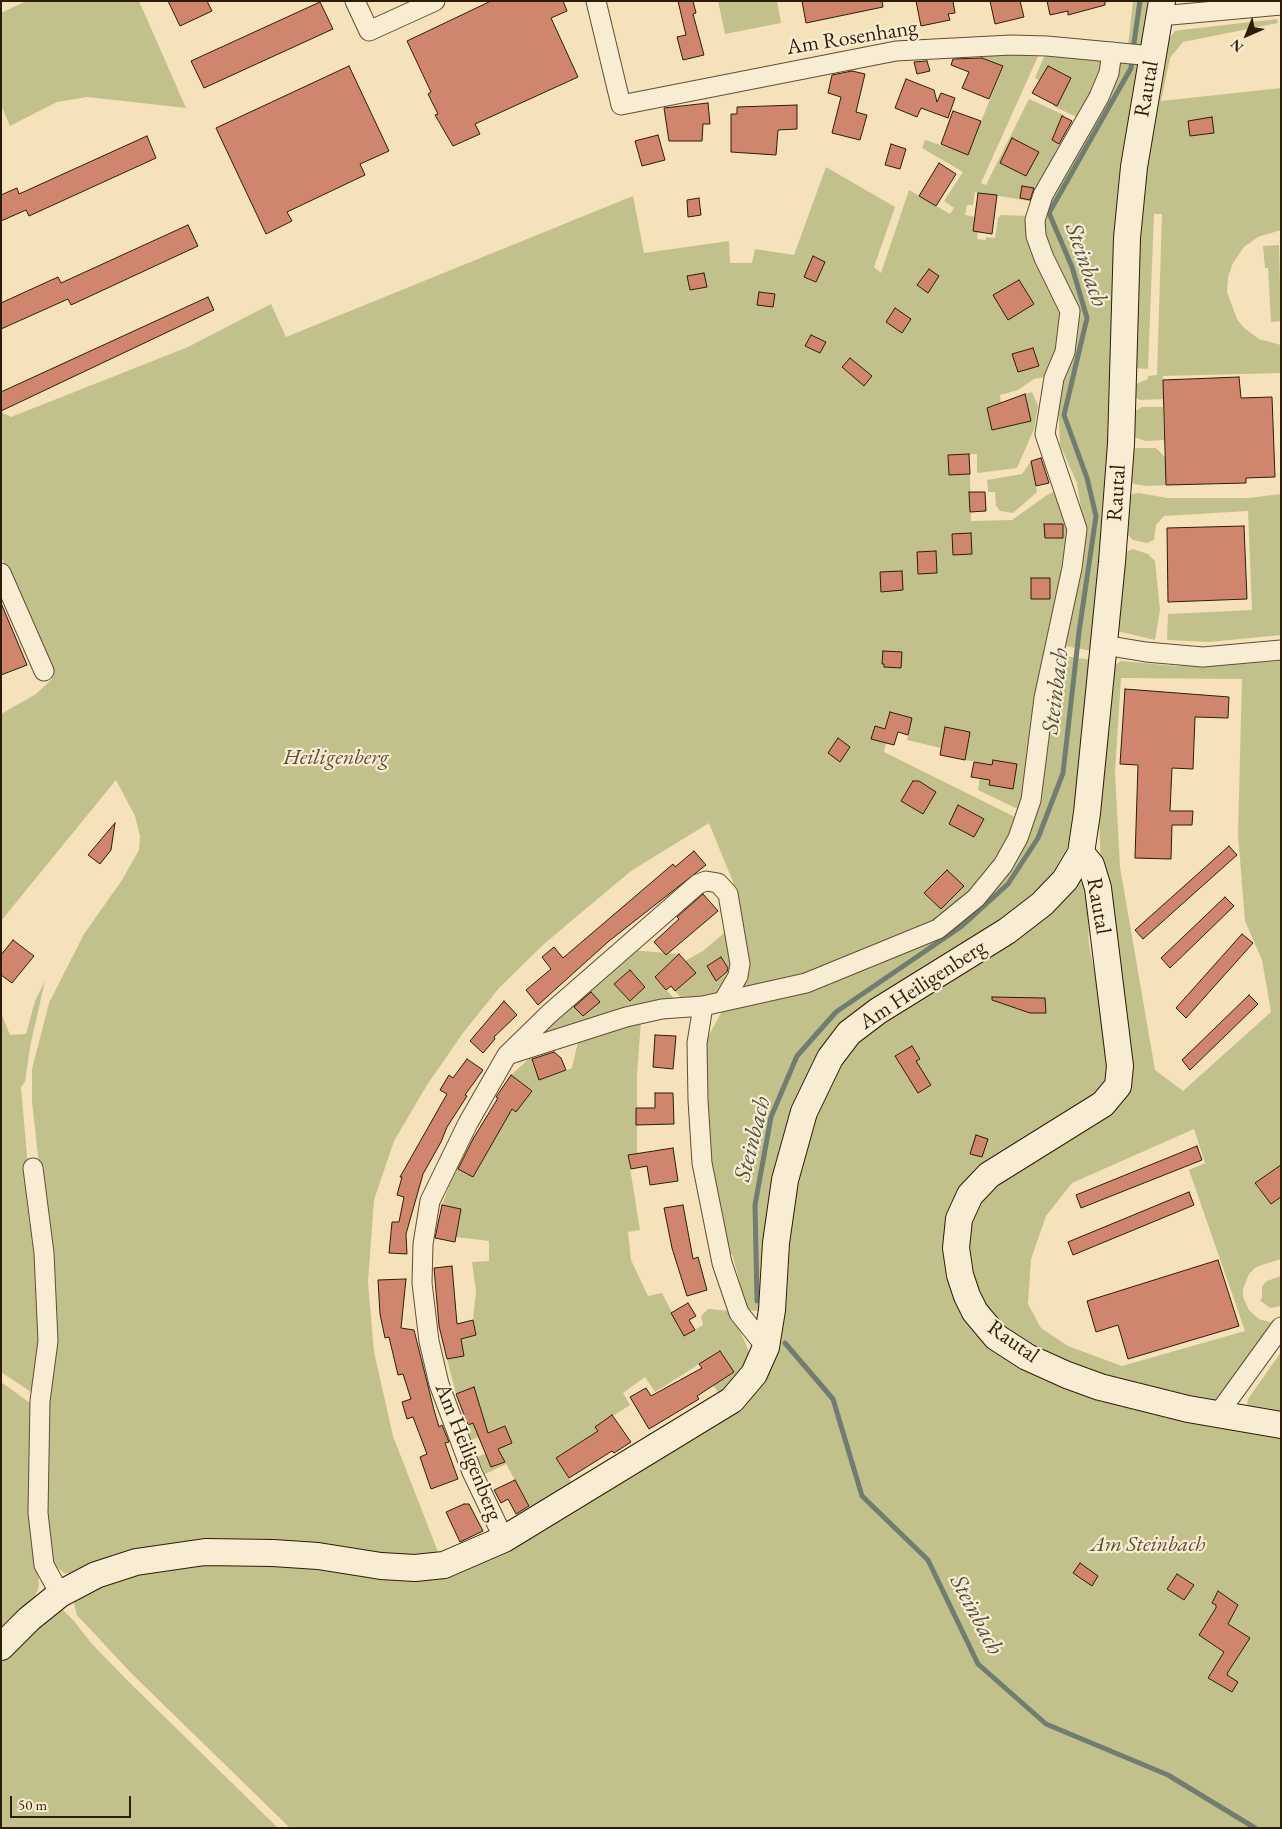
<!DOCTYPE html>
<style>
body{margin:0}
#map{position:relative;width:1282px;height:1829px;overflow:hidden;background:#f5e2bb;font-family:"EB Garamond",serif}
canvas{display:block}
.frame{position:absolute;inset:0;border:2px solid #2d1d08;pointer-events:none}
.north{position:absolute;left:1222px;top:10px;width:50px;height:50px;-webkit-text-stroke:4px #f8ecd3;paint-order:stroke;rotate:224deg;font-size:14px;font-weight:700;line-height:20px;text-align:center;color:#2d1d08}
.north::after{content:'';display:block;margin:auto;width:18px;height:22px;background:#2d1d08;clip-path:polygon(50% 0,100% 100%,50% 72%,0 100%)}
.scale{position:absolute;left:10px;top:1796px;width:121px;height:22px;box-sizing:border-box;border:2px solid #2d1d08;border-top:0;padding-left:6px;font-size:15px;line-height:18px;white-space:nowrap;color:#2d1d08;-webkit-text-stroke:4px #f8ecd3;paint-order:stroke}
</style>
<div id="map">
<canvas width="1282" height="1829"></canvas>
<div class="frame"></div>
<div class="north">N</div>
<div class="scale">50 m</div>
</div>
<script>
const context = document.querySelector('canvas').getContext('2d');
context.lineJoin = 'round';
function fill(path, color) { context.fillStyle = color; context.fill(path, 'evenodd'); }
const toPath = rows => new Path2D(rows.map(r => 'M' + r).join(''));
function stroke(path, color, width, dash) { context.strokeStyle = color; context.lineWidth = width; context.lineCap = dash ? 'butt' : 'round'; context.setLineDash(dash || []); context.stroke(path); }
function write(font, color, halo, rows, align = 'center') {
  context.font = font + ' "EB Garamond",serif'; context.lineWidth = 4.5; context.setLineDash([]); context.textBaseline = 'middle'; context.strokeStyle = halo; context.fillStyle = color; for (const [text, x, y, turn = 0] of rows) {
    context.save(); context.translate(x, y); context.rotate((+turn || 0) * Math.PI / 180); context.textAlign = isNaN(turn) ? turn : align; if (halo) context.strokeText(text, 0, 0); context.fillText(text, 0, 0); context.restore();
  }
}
fill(toPath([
 [26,1,139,1,186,108,87,97,57,102,10,126,1,105,1,13],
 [718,1,777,1,781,23,725,34],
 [1133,1,1153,1,1146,48,1128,46],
 [1277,19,1278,23,1183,42,1170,58,1161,101,1281,88,1281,230,1258,237,1244,247,1233,263,1228,277,1227,292,1237,319,1244,328,1259,339,1281,345,1281,373,1163,376,1164,399,1140,400,1133,396,1133,388,1138,383,1148,379,1148,376,1157,375,1162,214,1154,214,1148,369,1133,368,1140,212,1156,96,1169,39,1175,31,1181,30],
 [1040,52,981,183,986,185,1029,99,1064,115,1052,140,1066,147,1035,202,975,192,973,205,967,205,965,215,975,217,973,231,978,232,977,239,986,240,986,237,995,238,998,218,1001,215,1030,216,1067,311,1051,376,1034,379,1018,390,1000,395,1001,403,992,430,1031,421,1025,394,1032,392,1038,406,1034,429,1017,468,977,473,977,454,948,455,949,475,970,474,971,521,1012,520,1047,495,1061,488,1070,541,1022,811,978,790,982,763,965,760,969,732,945,727,941,748,907,740,912,718,890,712,885,729,875,726,872,738,886,742,884,752,1019,819,1010,869,1057,655,1092,660,1089,696,1070,842,1053,873,1003,923,823,1056,765,1308,758,1311,743,1310,734,1285,740,1283,732,1254,726,1255,709,1163,704,1044,726,1004,738,917,733,882,709,823,631,871,544,944,499,988,463,1033,427,1085,394,1141,374,1200,368,1282,374,1352,393,1436,440,1557,283,1547,75,1575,64,1573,47,1559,49,1253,32,1102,32,1069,49,1003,84,934,122,880,139,850,140,836,135,816,116,780,1,921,1,714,36,694,52,679,1,556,1,412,11,417,188,347,271,304,286,337,633,196,644,253,729,241,730,263,752,263,755,249,794,255,826,167,895,207,874,267,881,273,909,190,950,214,954,208,944,201,963,172,922,148,925,140,968,154,1003,67,977,56],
 [1046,52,1095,57,1101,61,1104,68,1081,119,1053,106,1070,77,1048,67,1041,81,1035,78],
 [1121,62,1140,64,1105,532,1092,651,1060,645,1082,515,1077,483,1060,445,1058,402,1074,326,1048,256,1041,209,1106,103],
 [1279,245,1281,321,1271,322,1268,268,1265,268,1263,246],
 [1142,407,1163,407,1164,440,1145,441,1132,436,1133,412],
 [1136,448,1156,448,1166,458,1166,485,1147,486,1134,484,1129,480,1131,450],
 [1031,461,1037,492,1013,513,1000,511,996,506,995,492,988,492,987,480,1022,474],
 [1139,493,1167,498,1248,498,1281,494,1281,635,1209,642,1167,640,1168,614,1252,610,1248,511,1164,516,1156,525,1154,540,1147,543,1133,540,1125,532,1127,499,1132,494],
 [1133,549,1148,554,1155,561,1160,610,1155,640,1117,631,1123,553],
 [1121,661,1177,666,1281,661,1281,1165,1255,1184,1271,1204,1281,1197,1281,1259,1256,1267,1249,1274,1243,1289,1243,1297,1249,1310,1259,1319,1273,1323,1216,1402,1201,1406,1070,1368,988,1318,964,1261,975,1199,1111,1106,1099,820,1115,665],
 [1121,678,1242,679,1238,835,1245,921,1262,960,1271,1012,1183,1091,1155,1070,1120,867,1115,772],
 [1194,1129,1205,1163,1189,1170,1245,1331,1122,1366,1068,1346,1041,1328,1028,1304,1031,1259,1046,1216,1072,1183],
 [1081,881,1087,888,1089,945,1112,1060,1106,1086,958,1203,986,1336,1281,1432,1281,1828,290,1828,130,1672,77,1615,74,1604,79,1593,109,1579,208,1560,440,1576,761,1383,780,1247,813,1117,854,1038],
 [730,928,735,967,721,993,683,1000,675,991,685,961,703,951],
 [721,957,731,972,716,981,707,966],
 [631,950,679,954,655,977,677,1002,539,1039,535,1032],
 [630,970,645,986,630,1001,614,984],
 [45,981,30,1047,25,1082,21,1087,43,1340,34,1394,1,1372,1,1013,10,1035,26,1034,35,1001],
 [641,1020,637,1076,637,1154,628,1155,640,1230,628,1232,631,1260,648,1296,662,1293,684,1336,703,1325,701,1316,708,1309,732,1311,751,1357,722,1398,713,1385,734,1372,720,1351,655,1392,645,1377,623,1393,630,1405,596,1427,598,1431,556,1458,575,1488,533,1513,506,1464,485,1474,477,1457,512,1443,505,1426,469,1441,462,1427,484,1419,474,1388,456,1394,447,1359,464,1356,461,1339,476,1335,473,1320,476,1291,472,1262,489,1261,489,1241,456,1237,461,1209,442,1205,456,1167,473,1177,489,1149,472,1139,482,1125,497,1134,512,1109,516,1112,532,1091,511,1075,531,1057,540,1080,572,1068,579,1037],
 [1281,1276,1281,1306,1270,1308,1260,1300,1262,1298,1262,1286,1267,1281],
 [1281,1352,1281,1419,1250,1409,1247,1405,1248,1399],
 [1,1382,37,1408,35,1518,39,1586,33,1602,1,1637],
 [54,1609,63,1610,74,1621,92,1644,128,1681,278,1828,1,1828,1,1659]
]), '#c3c18b');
stroke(toPath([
 [1133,50,1140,1],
 [757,1301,755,1205,771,1117,797,1056,836,1012,962,926,1008,884,1038,838,1063,773,1079,632,1096,516,1087,478,1064,415,1087,318,1072,267,1049,213,1131,68,1132,59],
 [785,1343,833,1399,862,1496,928,1560,978,1664,1046,1724,1168,1775,1255,1828]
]), '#707d70', 5);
const building = toPath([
 [168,1,207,1,212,11,180,26,168,1],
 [491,1,563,1,567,11,551,18,578,77,475,124,480,134,453,146,435,115,438,114,428,94,431,92,407,41,491,1],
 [678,1,693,1,696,13,693,14,704,55,683,60,677,37,686,35,678,1],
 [802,1,882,1,883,7,806,23,802,1],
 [916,1,953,1,955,13,948,14,950,20,921,26,916,1],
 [990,1,1020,1,1024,17,995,24,990,1],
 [1047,1,1105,1,1105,5,1068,15,1068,11,1050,15,1047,1],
 [320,2,333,29,204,88,191,61,320,2],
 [982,58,1003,66,989,99,962,88,969,72,951,65,953,59,982,58],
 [927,61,930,71,917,74,914,62,927,61],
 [349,66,389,151,360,164,365,175,287,212,292,221,266,234,216,128,349,66],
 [1048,66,1071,78,1057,106,1032,93,1048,66],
 [852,71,865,74,856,112,867,115,860,140,832,133,841,97,828,93,832,75,852,71],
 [906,79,934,90,937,102,941,93,955,98,948,118,921,108,917,117,895,108,906,79],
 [708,103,710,124,703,124,702,141,669,141,664,108,708,103],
 [797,105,797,129,778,130,776,155,731,152,731,114,737,114,737,107,797,105],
 [953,111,981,121,968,155,941,144,953,111],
 [1062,116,1072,121,1059,144,1052,140,1062,116],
 [1212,117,1214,133,1190,136,1188,121,1212,117],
 [658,135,665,160,642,166,635,141,658,135],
 [147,136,156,158,29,216,26,210,1,221,1,195,17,188,19,194,147,136],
 [1012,138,1039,152,1026,176,1000,163,1012,138],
 [891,144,906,149,900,169,885,165,891,144],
 [939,163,956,174,936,206,919,196,939,163],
 [1022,186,1034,188,1030,200,1020,198,1022,186],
 [978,193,997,195,992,234,973,231,978,193],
 [699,198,701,215,688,217,687,200,699,198],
 [188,225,198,246,71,305,68,299,1,329,1,303,58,277,61,283,188,225],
 [813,256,825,262,816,282,804,277,813,256],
 [929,269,939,276,928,293,917,285,929,269],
 [704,273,707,287,690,290,687,276,704,273],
 [1019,280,1034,304,1008,320,993,295,1019,280],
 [759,292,775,294,773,307,757,305,759,292],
 [208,297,214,310,1,411,1,392,208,297],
 [895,308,911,319,902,333,886,322,895,308],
 [811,335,826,342,820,353,805,346,811,335],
 [1033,348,1039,366,1018,372,1012,354,1033,348],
 [850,358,872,376,864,386,842,367,850,358],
 [1239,377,1241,398,1272,397,1275,477,1246,478,1246,483,1166,485,1163,380,1239,377],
 [1025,394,1031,421,992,430,987,408,1025,394],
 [969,454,970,474,949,475,948,455,969,454],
 [1041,458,1049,483,1036,486,1031,461,1041,458],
 [969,492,985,492,986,511,970,512,969,492],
 [1044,524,1063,524,1063,538,1045,538,1044,524],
 [1244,526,1247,599,1168,602,1167,528,1244,526],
 [971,533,972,554,953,555,952,534,971,533],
 [936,551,937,573,918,574,917,552,936,551],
 [902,571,903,590,881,592,880,572,902,571],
 [1031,578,1050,578,1050,599,1031,599,1031,578],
 [1,603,27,665,1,675,1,603],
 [883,651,902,652,901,668,884,667,884,664,882,664,883,651],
 [1125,689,1229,697,1228,718,1195,717,1193,769,1172,768,1170,811,1193,811,1192,825,1172,825,1171,859,1135,858,1138,765,1120,764,1125,689],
 [890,712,912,718,908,735,898,732,894,745,871,739,875,726,885,729,890,712],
 [945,727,970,732,965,760,940,755,945,727],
 [838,738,850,747,840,762,828,753,838,738],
 [993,760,1017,764,1013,789,989,785,990,780,971,777,974,762,992,765,993,760],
 [913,781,919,781,936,792,923,814,901,801,913,781],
 [958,805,984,819,974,837,949,824,958,805],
 [115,823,111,850,100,864,88,855,115,823],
 [1229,846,1237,855,1143,939,1135,930,1229,846],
 [694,851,706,865,609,941,538,1005,526,990,551,969,542,957,554,947,563,958,673,864,675,867,694,851],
 [947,870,964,886,941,909,924,893,947,870],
 [703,894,718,911,666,955,654,942,679,919,677,917,703,894],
 [1225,897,1234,906,1170,968,1161,958,1225,897],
 [1242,934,1253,943,1186,1018,1176,1008,1242,934],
 [13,940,34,956,12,983,1,975,1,955,13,940],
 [679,954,696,973,675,991,671,986,666,990,655,977,679,954],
 [721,957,728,968,727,972,716,981,707,966,721,957],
 [630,970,645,987,630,1001,614,984,630,970],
 [591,992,600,1002,583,1016,574,1007,591,992],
 [1249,995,1258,1004,1190,1070,1182,1060,1249,995],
 [992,997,1045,998,1046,1013,1030,1013,992,1000,992,997],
 [504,1001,517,1015,494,1037,495,1039,483,1053,470,1041,504,1001],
 [655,1035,676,1036,673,1069,653,1067,655,1035],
 [912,1046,920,1059,916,1061,931,1085,918,1093,895,1056,912,1046],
 [554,1052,561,1058,566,1070,539,1080,532,1059,554,1052],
 [467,1059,483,1070,465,1095,467,1096,447,1127,441,1142,423,1174,406,1234,407,1254,389,1253,392,1222,399,1222,404,1197,397,1195,402,1177,400,1177,447,1094,440,1090,449,1075,453,1078,467,1059],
 [511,1075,532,1091,516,1112,512,1109,473,1177,458,1169,473,1139,498,1098,496,1097,511,1075],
 [655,1093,673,1093,674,1124,636,1125,636,1108,655,1108,655,1093],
 [976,1135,988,1139,982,1157,970,1154,976,1135],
 [1197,1146,1202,1160,1081,1208,1076,1195,1197,1146],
 [673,1148,678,1181,650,1185,647,1166,631,1169,628,1155,673,1148],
 [1281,1165,1281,1197,1271,1204,1255,1183,1281,1165],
 [1189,1192,1194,1205,1073,1255,1068,1242,1189,1192],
 [442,1205,461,1209,455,1242,435,1238,442,1205],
 [683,1205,693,1259,698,1257,707,1290,687,1296,672,1248,664,1208,683,1205],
 [1218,1260,1239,1326,1128,1359,1118,1325,1096,1332,1087,1301,1218,1260],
 [452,1266,457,1324,473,1320,476,1335,461,1339,464,1356,447,1359,439,1326,434,1268,452,1266],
 [406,1279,401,1328,414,1330,434,1410,439,1427,442,1425,449,1442,445,1443,458,1479,431,1489,420,1457,427,1454,413,1417,407,1419,402,1402,411,1399,403,1374,398,1375,389,1337,385,1338,380,1314,378,1280,406,1279],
 [688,1303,696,1316,689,1320,695,1330,684,1336,671,1313,688,1303],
 [720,1351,734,1372,697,1396,699,1399,649,1429,630,1397,646,1388,651,1396,702,1368,699,1364,720,1351],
 [474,1387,488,1433,505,1426,512,1443,498,1449,505,1462,491,1467,473,1423,468,1425,456,1394,474,1387],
 [612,1415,631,1442,614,1453,612,1451,569,1478,556,1458,598,1431,595,1427,612,1415],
 [515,1480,529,1506,516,1514,508,1499,501,1503,494,1490,515,1480],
 [464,1504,469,1504,483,1531,460,1542,446,1512,464,1504],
 [1080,1563,1098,1576,1092,1586,1073,1573,1080,1563],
 [1177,1574,1194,1585,1184,1600,1167,1589,1177,1574],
 [1218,1591,1238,1605,1228,1624,1250,1638,1228,1672,1227,1675,1238,1682,1232,1692,1208,1678,1224,1652,1199,1635,1216,1608,1216,1605,1212,1603,1218,1591]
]);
fill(building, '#d0866c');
stroke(building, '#2d1d08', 1);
const street = toPath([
 [355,1,369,31,435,1],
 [596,1,621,105,896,51,1011,45,1047,46,1153,56],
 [1160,16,1281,5],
 [1,573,44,671],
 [1104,645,1146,652,1203,657,1281,650],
 [724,1000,738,976,740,964,728,894,718,883,706,881,698,884,549,1014,507,1055,626,1017,662,1009,703,1006,806,983,938,929,976,898,1003,865,1018,838,1031,800,1044,698,1072,568,1077,529,1045,434,1054,378,1065,352,1070,311,1044,258,1036,236,1035,220,1043,195,1099,97,1109,73,1112,52],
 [703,1006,697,1043,698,1100,702,1163,722,1263,739,1313,766,1347],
 [33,1168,44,1253,48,1341,40,1401,38,1513,44,1565,60,1594],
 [1218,1414,1281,1327],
 [504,1539,472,1472,439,1384,429,1341,422,1283,423,1244,430,1201,468,1123,507,1055]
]);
const secondary = toPath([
 [1081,853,1091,865,1098,888,1120,1066,1118,1086,1103,1104,989,1175,970,1195,959,1219,956,1248,960,1275,967,1296,975,1312,996,1337,1027,1357,1067,1375,1100,1387,1188,1409,1281,1425],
 [1,1647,29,1619,60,1594,96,1575,136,1562,205,1552,273,1553,318,1556,381,1566,415,1568,444,1565,504,1539,732,1400,754,1374,766,1347,772,1310,776,1243,785,1180,804,1112,830,1058,849,1033,878,1011,1007,931,1042,904,1065,880,1081,853,1087,813,1112,562,1121,444,1127,238,1134,167,1162,1]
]);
stroke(street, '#5f4e35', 21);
stroke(secondary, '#2d1d08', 28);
stroke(street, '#f8ecd3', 19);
stroke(secondary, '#f8ecd3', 26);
write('22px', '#2d1d08', '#f8ecd3', [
 ["Am Rosenhang",852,38,-9],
 ["Rautal",1147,89,-80],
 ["Rautal",1117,493,-86],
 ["Rautal",1098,906,80],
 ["Am Heiligenberg",923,985,-33],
 ["Rautal",1013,1342,35],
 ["Am Heiligenberg",468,1452,68]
]);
write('italic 22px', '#5a4e2f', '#f8ecd3', [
 ["Heiligenberg",336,758],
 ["Am Steinbach",1148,1545]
]);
write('italic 24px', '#4f4d3c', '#f8ecd3', [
 ["Steinbach",1086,265,71],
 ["Steinbach",1056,691,-83],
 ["Steinbach",753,1139,-76],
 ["Steinbach",976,1615,62]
]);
</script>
